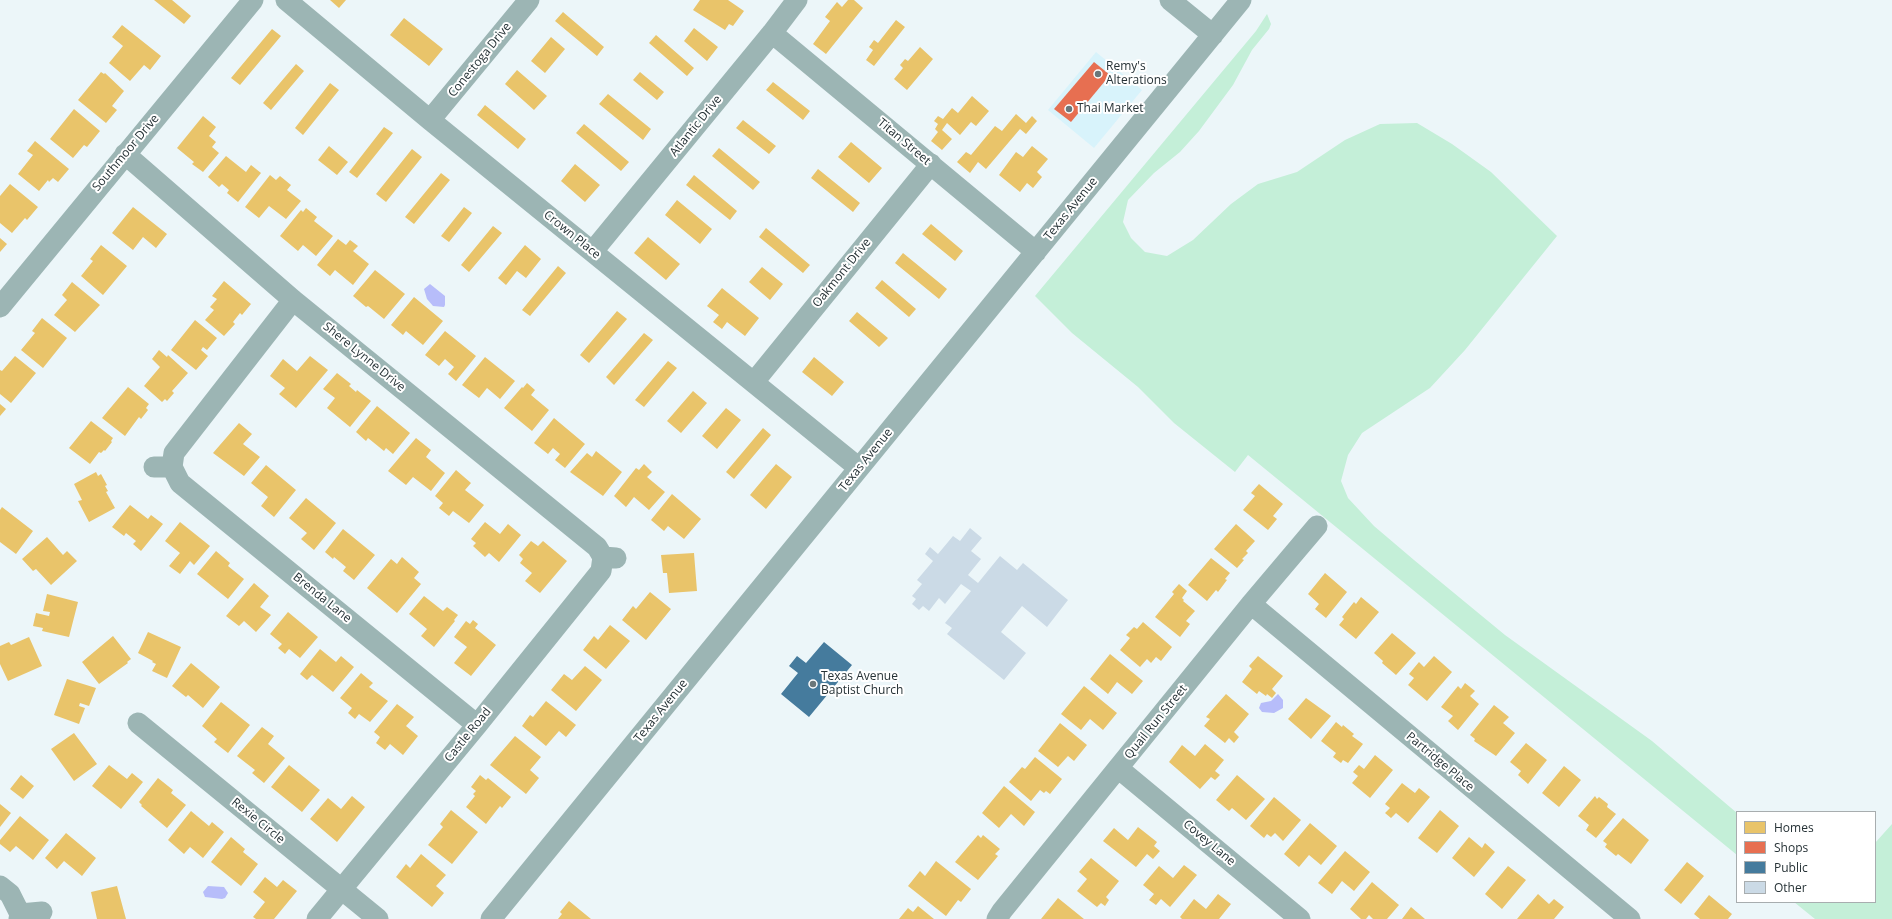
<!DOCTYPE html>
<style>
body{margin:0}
#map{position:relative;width:1892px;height:919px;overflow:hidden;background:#ecf6f9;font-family:"Open Sans",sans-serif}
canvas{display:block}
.legend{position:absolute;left:1736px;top:811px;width:140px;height:92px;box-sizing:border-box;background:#fff;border:1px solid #a8adaf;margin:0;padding:5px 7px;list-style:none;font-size:12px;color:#263236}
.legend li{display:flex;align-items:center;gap:8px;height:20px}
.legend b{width:20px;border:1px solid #a8adaf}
</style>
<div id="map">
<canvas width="1892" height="919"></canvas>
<ul class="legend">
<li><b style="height:11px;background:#e9c46a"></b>Homes</li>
<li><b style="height:11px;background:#e76f51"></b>Shops</li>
<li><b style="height:11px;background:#457b9d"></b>Public</li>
<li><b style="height:11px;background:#cbdae6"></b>Other</li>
</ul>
</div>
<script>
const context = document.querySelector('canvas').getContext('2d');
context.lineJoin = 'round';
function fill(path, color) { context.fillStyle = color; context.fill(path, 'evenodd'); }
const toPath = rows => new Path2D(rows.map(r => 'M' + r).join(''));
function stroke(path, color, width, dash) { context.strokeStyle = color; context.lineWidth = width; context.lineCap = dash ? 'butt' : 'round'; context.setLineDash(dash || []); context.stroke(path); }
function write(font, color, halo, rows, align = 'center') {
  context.font = font + ' "Open Sans",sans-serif'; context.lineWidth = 4; context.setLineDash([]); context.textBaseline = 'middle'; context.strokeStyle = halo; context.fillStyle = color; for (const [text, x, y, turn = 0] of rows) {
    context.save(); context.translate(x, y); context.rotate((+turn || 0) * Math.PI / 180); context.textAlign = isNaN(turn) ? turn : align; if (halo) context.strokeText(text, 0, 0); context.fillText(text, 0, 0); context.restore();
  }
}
fill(toPath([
 [1096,52,1142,90,1094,148,1048,110]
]), '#d8f3fb');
fill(toPath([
 [1267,14,1271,24,1269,29,1252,50,1233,85,1199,131,1180,152,1154,173,1128,200,1123,222,1131,238,1145,252,1167,256,1193,240,1231,204,1258,184,1297,172,1345,140,1380,124,1417,123,1452,144,1491,172,1557,236,1465,350,1430,388,1362,433,1348,455,1341,481,1348,498,1374,526,1414,560,1505,635,1652,741,1737,813,1737,855,1248,455,1235,472,1174,423,1138,387,1072,333,1035,296,1256,31],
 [1892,824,1892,919,1815,919,1794,902,1875,902,1875,843]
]), '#c4efd8');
fill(toPath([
 [430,284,445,296,445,305,444,307,433,306,427,299,424,289],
 [1278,694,1283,700,1283,708,1274,713,1262,712,1259,708,1261,703,1271,701],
 [208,886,224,887,228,893,225,898,222,899,205,897,203,892]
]), '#b7bdfa');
fill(toPath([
 [154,0,172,0,191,16,184,24],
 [330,0,346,0,339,8],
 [700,0,728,0,744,11,733,26,729,24,725,30,693,10],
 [848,0,854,0,863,8,826,54,813,44,830,21,825,17,837,2,842,7],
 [563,12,604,47,597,56,555,21],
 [404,18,443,49,429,66,390,35],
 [896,20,905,27,874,66,866,60,873,50,869,47,874,40,878,43],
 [122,25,161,56,150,70,144,65,130,81,109,63,123,46,112,37],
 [694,28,718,47,707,61,684,41],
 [272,29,281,36,240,85,231,78],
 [656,35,694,68,687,76,649,43],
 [551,37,565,49,545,73,531,61],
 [920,47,933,59,907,90,894,79,903,68,900,65,905,59,908,61],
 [296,64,304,71,271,110,263,103],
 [517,70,547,96,534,110,505,84],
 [101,72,104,74,105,73,124,91,112,106,117,110,106,123,78,100],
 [640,72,664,92,657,100,633,80],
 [773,82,810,111,803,120,766,90],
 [330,83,339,90,303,135,295,128],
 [608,94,651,129,643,140,599,104],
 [972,96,989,111,976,126,971,122,960,135,947,123,942,130,952,139,942,150,931,141,938,132,935,129,938,124,934,121,938,116,943,119,952,108,958,113],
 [485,105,526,139,518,149,477,115],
 [74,109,100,131,87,147,84,145,73,158,50,139],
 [1016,114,1026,123,1032,116,1037,121,1026,134,1020,129,986,169,978,162,970,173,957,162,966,152,971,155,995,126,1002,131],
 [203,116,216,127,209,136,216,142,212,147,219,153,203,172,192,164,194,162,177,148],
 [743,120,776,146,769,154,736,128],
 [584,124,629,162,621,171,576,133],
 [384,127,393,133,357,178,349,172],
 [35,141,69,169,58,182,53,178,49,182,48,180,39,191,18,174,33,155,27,151],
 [851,142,882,168,869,183,838,157],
 [329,146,348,162,337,175,318,160],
 [1032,146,1048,159,1037,172,1042,177,1033,188,1027,183,1020,192,999,175,1016,152,1023,157],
 [719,148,760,182,753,190,712,156],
 [412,149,422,157,386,202,376,194],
 [226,156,246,172,251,165,261,173,238,202,227,193,229,190,222,184,219,187,208,177],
 [575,164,600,185,585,202,561,181],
 [818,169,860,203,853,212,811,178],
 [441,173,450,180,414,224,405,217],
 [270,175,276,180,280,176,291,185,287,190,301,201,286,219,269,206,259,218,245,207],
 [694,175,737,211,730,220,686,185],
 [10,184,38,207,27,220,25,218,12,233,0,223,0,196],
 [677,200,712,229,700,244,665,215],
 [133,207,167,234,156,248,143,237,133,250,112,233],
 [464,207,472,213,449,242,441,236],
 [306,208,317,217,314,221,333,236,316,256,303,245,298,251,280,236,301,210,303,212],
 [931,224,963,251,955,261,922,234],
 [493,226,502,233,469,272,461,265],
 [766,228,810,265,803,273,759,237],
 [648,237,680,264,666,280,634,253],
 [0,238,7,244,0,252],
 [338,239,346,245,350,240,358,246,353,251,369,264,353,285,335,270,330,276,317,265],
 [101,245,127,266,103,295,81,276,93,261,90,259],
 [525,245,541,259,526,278,517,271,506,285,498,278],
 [903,253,947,289,939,299,895,263],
 [558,266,566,273,530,316,522,310],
 [762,267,783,284,770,300,749,282],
 [375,270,405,294,384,319,368,306,366,307,353,296],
 [882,280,916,309,909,317,875,288],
 [224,281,251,304,242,315,240,313,233,322,235,324,224,336,205,320,214,310,210,307,217,299,212,296],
 [72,282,100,305,75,332,54,315,67,300,62,295],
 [722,288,759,318,745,336,727,322,722,329,713,322,719,315,707,306],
 [414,297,443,321,423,345,406,331,403,335,391,325],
 [617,311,627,319,589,363,580,355],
 [857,312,888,338,879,347,849,321],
 [42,318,67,338,43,368,21,350,35,333,32,331],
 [195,320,217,338,207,350,203,347,201,350,208,356,196,370,171,350],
 [445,331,476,356,456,381,448,374,454,367,445,359,439,366,425,355],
 [644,333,653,340,614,385,606,377],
 [159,350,167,357,168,355,188,373,172,391,174,393,167,401,165,399,162,402,144,386,160,367,152,359],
 [15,356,36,373,11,403,0,394,0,370,2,371],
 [310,356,328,370,296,408,279,394,285,388,270,376,283,359,297,371],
 [485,357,515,381,500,399,487,388,479,398,462,385],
 [814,357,844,382,832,396,802,372],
 [668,361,677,368,644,407,635,400],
 [337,373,351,384,349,386,356,392,357,390,371,401,350,427,327,408,335,398,323,389],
 [527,383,535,390,531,395,549,410,532,431,504,408,522,387,523,388],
 [128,387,149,404,146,408,148,410,141,419,139,417,125,436,102,418],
 [693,391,707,403,681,433,667,421],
 [0,404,6,409,0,416],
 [377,406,410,433,393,454,386,448,384,451,368,438,366,441,356,432],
 [726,408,741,420,717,449,702,436],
 [554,418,585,444,565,468,555,460,560,454,553,448,548,454,534,443],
 [91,421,113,438,111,441,112,442,105,451,104,450,101,453,99,452,90,464,69,448],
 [239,423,252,434,243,444,260,457,244,476,213,453],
 [763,428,771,435,734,479,726,472],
 [416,438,431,450,426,457,445,473,431,491,413,477,406,485,388,471],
 [596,451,622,472,603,496,570,472,587,453,592,457],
 [644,464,652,472,647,477,665,492,649,510,634,497,626,507,614,496,636,468,639,470],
 [776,464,792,477,766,509,750,495],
 [266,465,296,490,274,517,261,506,268,497,251,483],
 [456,470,471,483,465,490,484,505,469,523,453,511,449,516,439,508,443,503,435,496],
 [96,472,98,476,101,474,107,485,105,486,108,491,106,492,115,508,89,522,78,501,82,500,74,484],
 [1259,484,1283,504,1273,516,1277,519,1268,530,1243,510,1255,496,1251,493],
 [672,494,701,519,684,539,668,526,664,531,651,520],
 [306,498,336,523,314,550,301,539,307,533,289,518],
 [130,505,148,519,151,515,163,524,141,551,133,544,136,541,126,533,124,536,112,527],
 [2,507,33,531,16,554,0,542,0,510],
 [180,522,210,546,194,565,190,561,180,574,169,566,180,553,165,541],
 [485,522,500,534,508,524,521,535,499,562,489,553,485,557,473,546,476,543,471,539],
 [1236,524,1255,541,1246,551,1248,553,1242,559,1244,560,1237,568,1214,549],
 [343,529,375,555,354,580,343,571,346,567,334,557,333,559,325,552],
 [47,537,63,555,67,551,77,561,51,585,36,569,33,571,22,559],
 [531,541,538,546,543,541,567,561,540,593,525,581,532,573,520,563,523,559,519,555],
 [216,551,230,563,228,566,244,579,228,599,197,574],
 [694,553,697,591,669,593,667,573,663,573,661,555],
 [402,557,419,572,414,578,421,584,397,613,367,588,391,559,397,564],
 [1211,558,1230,573,1225,579,1227,580,1218,592,1216,590,1207,601,1188,585],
 [1325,573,1347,592,1326,618,1315,609,1319,604,1308,594],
 [254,583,269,596,260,607,271,615,256,632,244,621,239,626,226,616],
 [1179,584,1187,591,1182,598,1184,600,1183,601,1195,611,1186,621,1190,624,1180,637,1155,617,1174,594,1172,592],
 [650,592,671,609,646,640,622,620,633,606,636,609],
 [47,594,78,602,69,637,42,631,43,628,33,626,36,613,49,616,50,612,43,611],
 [424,596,443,611,447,607,458,615,454,620,455,621,434,647,421,636,427,629,409,614],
 [1361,597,1379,612,1356,639,1339,625,1344,619,1342,617,1354,602,1356,604],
 [288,612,318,637,300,658,289,649,285,654,278,648,282,644,270,634],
 [473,620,478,624,475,628,496,645,471,676,454,663,467,647,454,637,466,621,470,624],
 [1143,622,1172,647,1161,661,1156,657,1151,663,1147,659,1140,667,1120,650,1130,638,1126,635,1134,627,1137,629],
 [610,625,630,641,606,669,583,650,594,636,598,640],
 [148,632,181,647,167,678,152,671,156,664,152,662,153,661,138,653],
 [1392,633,1416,653,1396,675,1382,663,1383,661,1374,653],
 [113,636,131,659,127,662,128,663,99,684,82,662],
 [29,637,42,666,8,681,0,664,0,646,9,642,11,645],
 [320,649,336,662,341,656,354,667,333,692,312,675,307,680,300,674],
 [1110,654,1143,681,1132,694,1117,682,1108,694,1090,679],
 [1258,656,1283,676,1272,689,1276,693,1272,698,1267,694,1266,696,1259,691,1257,694,1242,682,1252,669,1249,666],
 [1434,656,1452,672,1427,701,1408,685,1414,678,1409,674,1419,662,1424,667],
 [191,663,220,687,203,708,188,695,186,697,172,686],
 [585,666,602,680,576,711,551,690,564,674,572,680],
 [361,673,373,683,369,687,388,701,370,722,359,714,355,719,348,713,352,708,340,698],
 [67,679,96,688,89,706,80,703,79,706,85,708,79,724,54,715],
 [1465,683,1475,691,1470,696,1479,704,1458,730,1448,721,1453,716,1441,707,1458,686,1461,689],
 [1084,686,1117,713,1103,730,1090,719,1081,730,1061,714],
 [1226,694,1249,714,1234,732,1239,737,1234,743,1229,738,1225,743,1204,726,1210,719,1206,717],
 [1306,698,1331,716,1311,739,1288,719],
 [546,701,576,725,566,737,559,731,546,746,522,726,530,715,533,717],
 [221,702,250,725,228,753,214,742,217,739,202,726],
 [397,704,414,717,406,726,418,736,403,755,390,744,385,750,376,743,380,737,374,732],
 [1494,705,1509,717,1503,723,1515,733,1496,756,1474,741,1475,739,1470,735],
 [1336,722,1342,727,1343,725,1354,734,1352,736,1363,744,1348,763,1343,760,1341,763,1333,757,1336,753,1321,741],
 [1060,723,1087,745,1074,761,1068,756,1058,767,1038,751],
 [262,727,274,736,268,744,285,758,264,783,252,773,255,770,237,756],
 [74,733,97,764,74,781,51,749],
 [515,736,541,757,530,770,539,778,526,794,490,765],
 [1526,743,1547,760,1528,784,1518,775,1521,771,1510,762],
 [1205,744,1224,760,1215,771,1220,775,1215,780,1211,777,1200,789,1169,762,1182,745,1195,756],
 [1375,755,1393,770,1370,798,1352,783,1358,776,1353,772,1359,765,1364,769],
 [1035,757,1062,779,1050,794,1046,791,1044,793,1040,790,1031,801,1009,782,1022,767,1025,769],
 [109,765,127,779,132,773,143,782,121,809,92,786],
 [289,765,320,790,302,812,271,787],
 [1564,766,1581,780,1559,807,1542,793],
 [21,775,34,786,23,799,10,789],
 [480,775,486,780,488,778,511,797,502,808,500,806,486,824,466,807,475,796,473,794,476,791,471,787],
 [1237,775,1265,799,1246,820,1232,808,1229,811,1216,800],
 [158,778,173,790,171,793,186,805,167,828,141,806,142,805,139,802],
 [1402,783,1415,793,1419,788,1430,797,1408,823,1396,813,1391,818,1385,813,1390,808,1385,804],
 [1004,786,1035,812,1024,826,1011,814,999,828,982,813],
 [352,796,365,807,337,842,310,819,328,798,341,809],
 [1595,796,1597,799,1599,797,1608,804,1607,807,1616,814,1596,838,1586,830,1589,825,1578,816],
 [1274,797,1301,820,1283,841,1275,833,1271,837,1267,834,1264,838,1250,826],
 [0,804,11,813,0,827],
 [451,810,478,832,452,864,428,845,443,827,440,824],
 [1440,810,1459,826,1437,853,1418,838],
 [191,811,209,826,212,822,224,832,203,858,190,847,184,854,168,840],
 [20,816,49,840,33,860,16,846,10,852,0,844,0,840],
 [1623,818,1649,840,1631,864,1618,854,1616,856,1605,847,1607,844,1603,841],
 [1310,823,1337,846,1321,865,1309,855,1299,867,1284,854],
 [1138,827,1157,842,1154,846,1160,851,1153,859,1147,854,1136,867,1103,841,1114,828,1128,840],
 [66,833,96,858,82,876,64,861,57,869,45,858],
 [978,835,981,838,983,835,1000,849,995,854,998,856,978,880,955,862],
 [231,837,245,849,243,852,258,864,241,886,211,862],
 [1469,837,1482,848,1485,843,1495,852,1474,877,1452,858],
 [1345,851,1370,872,1354,891,1342,881,1332,894,1318,883],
 [421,854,446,875,436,886,444,893,432,907,396,877,406,864,410,868],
 [1091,858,1119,881,1106,897,1109,900,1105,906,1101,903,1097,907,1077,891,1087,879,1079,872],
 [936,861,971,889,961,902,958,900,946,916,908,886,920,871,925,876],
 [1687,862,1704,876,1681,904,1664,890],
 [1184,865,1197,875,1170,907,1161,899,1156,905,1149,900,1154,894,1143,885,1159,866,1173,878],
 [1508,866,1526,880,1502,909,1485,894],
 [265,877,277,887,283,880,297,891,274,919,256,919,253,917,265,902,253,892],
 [1372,882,1399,905,1387,919,1373,919,1369,915,1366,919,1361,919,1350,909],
 [117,886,126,919,97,919,91,892],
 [1218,894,1231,904,1219,919,1182,919,1180,917,1194,899,1206,909],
 [1538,894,1549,904,1554,899,1564,907,1554,919,1517,919],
 [1709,895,1732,914,1728,919,1700,919,1694,914],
 [1058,898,1084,919,1041,919],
 [569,901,591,919,558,919,562,914,560,912],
 [918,906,934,919,899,919,908,908,913,912],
 [1411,907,1425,919,1402,919]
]), '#e9c46a');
fill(toPath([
 [1094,62,1110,75,1071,122,1054,109]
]), '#e76f51');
fill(toPath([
 [824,642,852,665,809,717,781,694,798,673,789,666,797,656,806,663]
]), '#457b9d');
fill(toPath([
 [970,528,982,538,971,551,981,559,968,575,978,583,1000,556,1017,570,1023,563,1068,600,1047,627,1022,606,1001,632,1026,653,1004,680,947,634,952,628,945,623,971,591,961,584,945,604,939,598,929,611,923,606,919,610,912,604,916,599,912,596,922,584,917,580,933,561,925,554,930,547,938,554,953,536,960,541]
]), '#cbdae6');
stroke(toPath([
 [286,0,430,120,859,468],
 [1170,0,1213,35],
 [772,33,1036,252],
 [430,120,529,0],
 [125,154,293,300,597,547,603,557],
 [593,251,772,33,797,0],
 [0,307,253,0],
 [754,382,931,164],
 [154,467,172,467,174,453,293,300],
 [172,467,180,483,477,725],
 [1251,604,1630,919],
 [138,723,378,919],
 [1118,768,1300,919],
 [0,886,10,894,20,914],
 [19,919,20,914,42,912],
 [317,919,477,725,601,571,603,557,616,558],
 [491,919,1241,0],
 [997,919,1002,911,1251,604,1317,526]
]), '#9cb5b4', 21);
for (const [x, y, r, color] of [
 [1098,74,4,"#6b777a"],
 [1069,109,4,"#6b777a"],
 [813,684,4,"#6b777a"]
]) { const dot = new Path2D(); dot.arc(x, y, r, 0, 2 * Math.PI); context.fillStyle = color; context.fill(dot); stroke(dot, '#fff', 1.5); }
write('12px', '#263236', '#fff', [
 ["Conestoga Drive",480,60,-51],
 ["Atlantic Drive",696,126,-51],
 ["Titan Street",904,142,40],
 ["Southmoor Drive",126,153,-50],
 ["Texas Avenue",1071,209,-51],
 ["Crown Place",572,235,39],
 ["Oakmont Drive",842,273,-51],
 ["Shere Lynne Drive",364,357,39],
 ["Texas Avenue",866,460,-51],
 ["Brenda Lane",322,598,39],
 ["Texas Avenue",661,711,-51],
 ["Quail Run Street",1156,722,-51],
 ["Castle Road",468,735,-51],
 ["Partridge Place",1440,762,40],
 ["Rexie Circle",258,821,39],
 ["Covey Lane",1209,843,40]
]);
write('12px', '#263236', '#fff', [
 ["Remy's",1106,67],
 ["Alterations",1106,81],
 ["Thai Market",1077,109],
 ["Texas Avenue",821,677],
 ["Baptist Church",821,691]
], 'left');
</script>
